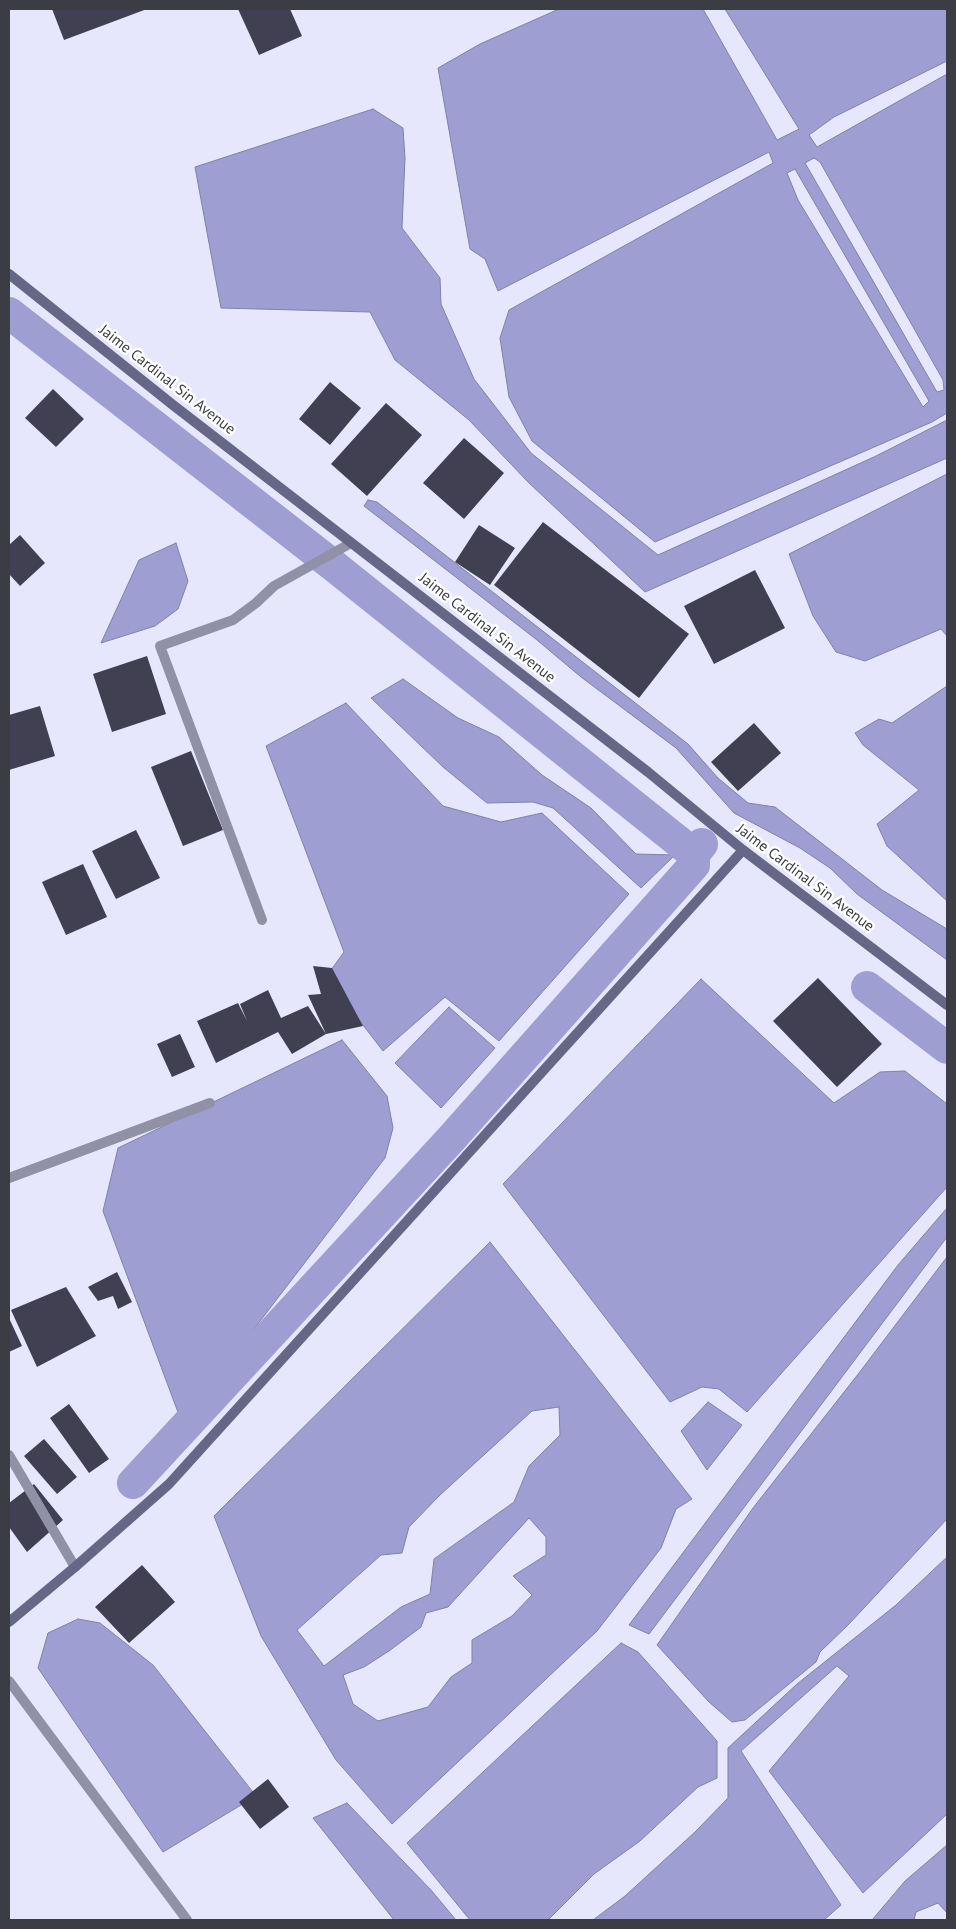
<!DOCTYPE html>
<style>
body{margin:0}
#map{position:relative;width:956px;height:1929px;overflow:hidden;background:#e6e7fd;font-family:"PT Sans",sans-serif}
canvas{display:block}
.frame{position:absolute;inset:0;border:10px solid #3b3c44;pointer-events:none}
</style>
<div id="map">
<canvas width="956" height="1929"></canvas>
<div class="frame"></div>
</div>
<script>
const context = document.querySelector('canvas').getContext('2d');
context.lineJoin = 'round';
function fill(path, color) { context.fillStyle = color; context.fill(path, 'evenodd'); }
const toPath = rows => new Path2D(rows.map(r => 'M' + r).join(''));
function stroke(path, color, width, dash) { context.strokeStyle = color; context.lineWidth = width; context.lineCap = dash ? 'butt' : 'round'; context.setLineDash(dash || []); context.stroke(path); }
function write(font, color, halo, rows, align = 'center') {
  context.font = font + ' "PT Sans",sans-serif'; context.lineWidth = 5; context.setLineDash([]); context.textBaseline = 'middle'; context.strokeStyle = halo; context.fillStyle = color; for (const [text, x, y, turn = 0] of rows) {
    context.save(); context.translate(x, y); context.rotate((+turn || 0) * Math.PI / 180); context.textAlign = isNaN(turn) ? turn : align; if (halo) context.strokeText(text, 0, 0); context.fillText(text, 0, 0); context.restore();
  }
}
const water = toPath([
 [559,9,703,9,777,140,799,129,725,9,947,9,947,61,834,117,809,135,817,147,947,74,947,413,932,422,655,542,532,441,509,397,500,338,509,310,773,163,769,152,498,291,485,259,470,249,438,68,480,44,559,9],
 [814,158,820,162,943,380,944,390,937,392,805,163,814,158],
 [795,169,929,401,923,407,798,200,787,173,795,169],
 [373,109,403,128,405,158,402,228,440,278,441,304,474,379,531,453,658,555,876,456,947,420,947,458,645,592,528,482,469,420,395,360,370,312,221,308,195,167,373,109],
 [947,474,947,636,941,629,865,661,836,652,813,616,789,554,947,474],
 [368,500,377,502,688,744,718,778,748,803,775,807,882,890,947,929,947,960,857,894,830,868,800,848,734,813,676,748,581,677,537,640,364,506,368,500],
 [176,543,188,581,178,609,155,626,101,643,139,560,176,543],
 [403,679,458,718,499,737,542,775,591,808,636,854,675,855,641,888,553,808,533,802,487,803,443,767,371,698,403,679],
 [947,686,947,901,887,846,877,824,919,790,863,745,855,733,879,719,892,723,947,686],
 [346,703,443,806,501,822,542,813,629,894,499,1041,445,997,383,1051,326,977,344,952,266,746,346,703],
 [701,979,834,1103,880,1072,905,1071,947,1104,947,1187,747,1412,719,1389,702,1387,670,1402,503,1184,701,979],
 [449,1007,495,1048,441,1108,395,1063,449,1007],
 [342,1040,387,1096,393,1128,385,1158,182,1423,103,1211,118,1148,342,1040],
 [947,1208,947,1237,649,1634,629,1625,898,1265,947,1208],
 [490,1242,692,1499,676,1509,661,1548,597,1631,392,1824,336,1760,261,1636,214,1516,490,1242],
 [559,1407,560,1435,529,1466,514,1502,434,1559,430,1594,401,1607,324,1666,297,1630,381,1555,402,1553,409,1527,440,1495,532,1411,559,1407],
 [529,1518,546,1537,546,1555,513,1576,532,1595,512,1616,472,1640,472,1663,451,1677,428,1707,378,1721,353,1704,343,1675,364,1667,389,1651,421,1627,426,1613,448,1607,529,1518],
 [947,1257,947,1519,849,1624,820,1652,816,1662,745,1720,732,1722,709,1702,657,1645,753,1508,859,1373,947,1257],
 [708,1402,742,1425,707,1470,681,1431,708,1402],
 [947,1557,947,1814,863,1893,769,1771,849,1676,837,1666,741,1751,841,1905,824,1920,593,1920,625,1896,695,1832,728,1798,728,1748,797,1684,896,1605,947,1557],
 [78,1619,100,1623,153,1665,256,1796,163,1852,38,1668,48,1633,78,1619],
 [621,1643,638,1652,717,1741,717,1778,698,1787,640,1841,594,1874,548,1920,470,1920,407,1843,621,1643],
 [347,1803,431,1890,456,1920,394,1920,313,1818,347,1803],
 [947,1845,947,1913,938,1903,916,1912,914,1920,872,1920,905,1881,947,1845]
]);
fill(water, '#9e9ed2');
stroke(water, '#8081a7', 1);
stroke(toPath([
 [9,313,334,566,694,854],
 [867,987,947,1048],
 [133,1483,451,1139,694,865,694,854,702,844]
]), '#9e9ed2', 32);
fill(toPath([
 [52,9,147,9,64,40],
 [238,9,290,9,302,36,259,55],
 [330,382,361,408,330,445,299,419],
 [53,389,84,419,56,447,25,418],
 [386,403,422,435,367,496,331,464],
 [464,438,504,473,464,519,423,483],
 [543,522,689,634,639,698,494,585],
 [479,525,515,548,490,585,455,562],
 [20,535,45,563,20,586,9,574,9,545],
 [755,570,785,628,714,664,684,606],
 [147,656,166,714,112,732,93,674],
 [40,706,55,756,9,770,9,715],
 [754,723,781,753,738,791,711,762],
 [191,751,223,830,183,846,151,767],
 [136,830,160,878,116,899,92,851],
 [83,864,107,917,66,935,42,882],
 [313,966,332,968,363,1026,326,1034,308,995,321,994],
 [818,978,882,1044,837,1087,773,1021],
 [268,990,281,1018,308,1006,326,1034,292,1054,278,1032,216,1063,197,1021,238,1003,247,1021,240,1004],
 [180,1034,195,1067,172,1077,157,1044],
 [117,1272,132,1302,118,1309,113,1296,98,1301,88,1287],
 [66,1287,96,1336,37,1367,11,1310],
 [9,1318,22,1346,9,1352],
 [69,1404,109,1459,89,1473,50,1418],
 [44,1439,77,1477,57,1494,24,1456],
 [34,1484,63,1520,27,1552,9,1527,9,1503],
 [142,1565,175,1602,129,1643,95,1607],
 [268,1779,289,1807,260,1829,239,1802]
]), '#404052');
stroke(toPath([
 [262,920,160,646,233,620,256,603,274,586,351,543],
 [9,1178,210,1103],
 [9,1455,75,1567],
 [9,1681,187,1920]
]), '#9090a7', 10);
stroke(toPath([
 [9,274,173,405,648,772,743,850,947,1005],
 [9,1622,75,1567,169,1484,743,850]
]), '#666687', 10);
write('15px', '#3b3c44', '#fff', [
 ["Jaime Cardinal Sin Avenue",167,380,38],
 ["Jaime Cardinal Sin Avenue",487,628,38],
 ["Jaime Cardinal Sin Avenue",805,878,37]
]);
</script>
